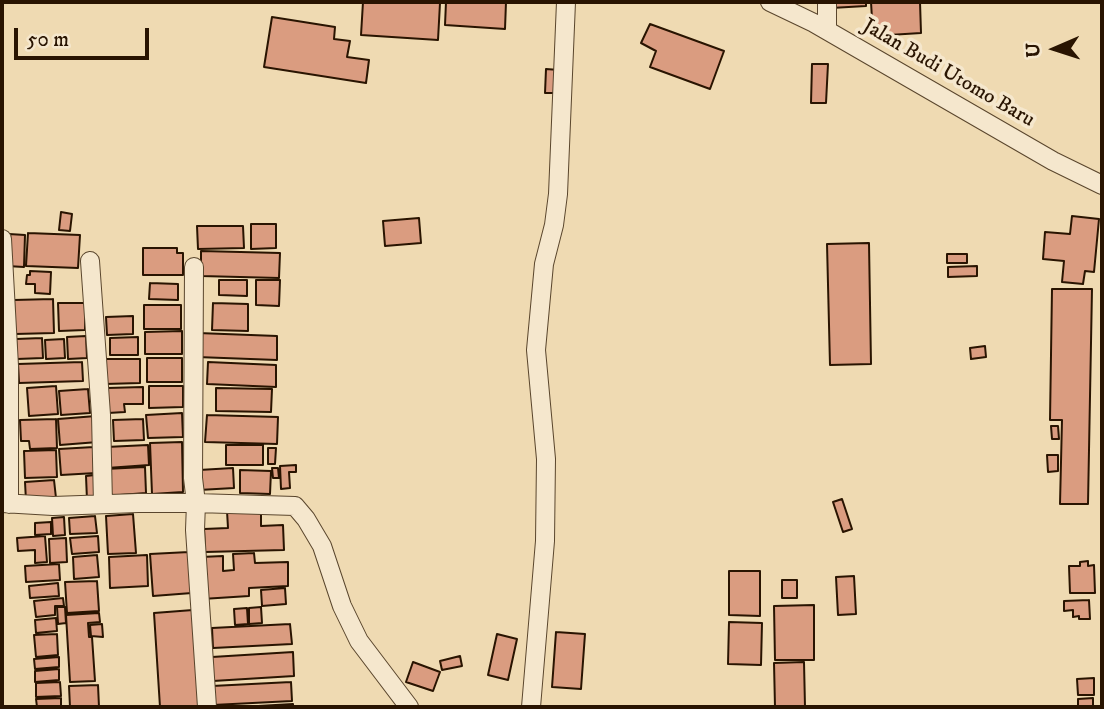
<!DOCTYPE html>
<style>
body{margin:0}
#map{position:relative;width:1104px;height:709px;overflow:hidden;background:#efdab2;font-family:"IM FELL DW Pica",serif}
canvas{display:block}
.frame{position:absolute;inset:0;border:4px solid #291401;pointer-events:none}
.north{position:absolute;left:1020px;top:14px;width:70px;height:70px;-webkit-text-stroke:5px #f5e7cd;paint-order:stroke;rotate:267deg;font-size:19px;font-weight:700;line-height:28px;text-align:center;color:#291401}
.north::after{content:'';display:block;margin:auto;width:24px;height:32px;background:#291401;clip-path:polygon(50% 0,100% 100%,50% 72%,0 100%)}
.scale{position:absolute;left:14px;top:28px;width:135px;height:32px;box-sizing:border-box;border:4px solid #291401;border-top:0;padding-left:9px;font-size:21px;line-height:24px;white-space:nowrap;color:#291401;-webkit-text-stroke:5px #f5e7cd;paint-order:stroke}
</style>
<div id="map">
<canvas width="1104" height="709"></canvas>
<div class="frame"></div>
<div class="north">U</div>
<div class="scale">50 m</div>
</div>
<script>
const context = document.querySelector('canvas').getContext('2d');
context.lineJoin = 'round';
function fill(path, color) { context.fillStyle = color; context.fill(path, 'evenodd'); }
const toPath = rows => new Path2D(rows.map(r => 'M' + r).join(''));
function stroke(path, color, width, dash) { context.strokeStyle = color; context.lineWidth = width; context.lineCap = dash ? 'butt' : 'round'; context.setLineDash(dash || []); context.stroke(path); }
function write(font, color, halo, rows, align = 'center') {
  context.font = font + ' "IM FELL DW Pica",serif'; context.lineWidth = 7; context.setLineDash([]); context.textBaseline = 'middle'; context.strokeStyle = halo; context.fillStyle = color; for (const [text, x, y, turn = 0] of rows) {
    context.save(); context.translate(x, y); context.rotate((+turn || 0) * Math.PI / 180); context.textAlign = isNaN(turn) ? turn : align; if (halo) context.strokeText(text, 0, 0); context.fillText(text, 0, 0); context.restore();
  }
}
const building = toPath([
 [363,2,440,3,438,40,361,35,363,2],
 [446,2,506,2,505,29,445,25,446,2],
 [831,2,866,2,866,6,831,8,831,2],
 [871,2,920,2,921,33,873,36,871,2],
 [272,17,335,27,334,39,350,41,347,57,369,60,366,83,264,67,272,17],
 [650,24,724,51,710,89,650,67,656,51,641,43,650,24],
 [812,64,828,64,826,103,811,103,812,64],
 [546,69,559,70,558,93,545,93,546,69],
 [61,212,72,214,70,231,59,230,61,212],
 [1072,216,1099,219,1094,272,1085,271,1083,284,1062,282,1064,261,1043,259,1045,232,1070,234,1072,216],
 [419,218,421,243,385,246,383,221,419,218],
 [251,224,276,224,276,248,251,249,251,224],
 [197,226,243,226,244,248,198,249,197,226],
 [28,233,80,235,78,268,26,266,28,233],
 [9,234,25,235,24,267,7,266,9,234],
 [869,243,871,364,830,365,827,244,869,243],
 [143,248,177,248,177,253,183,253,183,275,143,275,143,248],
 [201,251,280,253,279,278,201,276,201,251],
 [947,254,967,254,967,263,947,263,947,254],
 [977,266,977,276,948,277,948,267,977,266],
 [30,271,51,272,50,294,35,293,35,284,26,284,27,275,30,275,30,271],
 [219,280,247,280,247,296,219,295,219,280],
 [256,280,280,280,279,306,256,305,256,280],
 [150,283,178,284,178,300,149,299,150,283],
 [1052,289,1092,289,1088,504,1060,504,1062,420,1050,420,1052,289],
 [53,299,54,333,15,334,14,300,53,299],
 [58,303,85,303,85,330,59,331,58,303],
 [213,303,248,304,248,331,212,330,213,303],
 [144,305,181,305,181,329,144,329,144,305],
 [133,316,133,334,107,335,106,317,133,316],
 [182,331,182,354,145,354,145,332,182,331],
 [198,333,277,336,277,360,197,357,198,333],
 [86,336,87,358,68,359,67,337,86,336],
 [138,337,138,355,110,355,110,338,138,337],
 [42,338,43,358,17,359,16,339,42,338],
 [64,339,65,358,46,359,45,340,64,339],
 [985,346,986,357,971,359,970,348,985,346],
 [147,358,182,358,182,382,147,382,147,358],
 [105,359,140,359,140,383,105,384,105,359],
 [82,362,83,381,19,383,18,364,82,362],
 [208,362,276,365,276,387,207,384,208,362],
 [56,386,58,414,29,416,27,388,56,386],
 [149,386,183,386,183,407,149,408,149,386],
 [143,387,143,404,124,404,125,412,108,413,107,388,143,387],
 [216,388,272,389,271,412,216,411,216,388],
 [88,389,90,413,61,415,59,391,88,389],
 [182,413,183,437,148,438,146,415,182,413],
 [207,415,278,417,277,444,205,442,207,415],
 [96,416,98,442,60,445,58,419,96,416],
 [56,419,57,448,30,449,29,441,21,441,20,420,56,419],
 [143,419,144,440,114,441,113,420,143,419],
 [1051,426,1058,426,1059,439,1052,439,1051,426],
 [182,442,183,492,152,494,150,443,182,442],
 [148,445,149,465,107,468,106,447,148,445],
 [226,445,263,445,263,465,226,465,226,445],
 [94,447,96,473,61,475,59,449,94,447],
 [268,448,276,448,275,464,268,464,268,448],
 [56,450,57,477,25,478,24,451,56,450],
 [1047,455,1058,455,1058,471,1048,472,1047,455],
 [296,465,296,472,289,472,290,488,281,489,280,466,296,465],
 [145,467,146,493,107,496,105,469,145,467],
 [233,468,234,488,199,490,199,470,233,468],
 [272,468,278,468,279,478,273,478,272,468],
 [240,470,271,471,270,494,240,493,240,470],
 [95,475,96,499,87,500,86,476,95,475],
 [54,480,56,498,26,501,25,482,54,480],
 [842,499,852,529,843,532,833,502,842,499],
 [261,510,261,526,283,525,284,550,205,552,204,529,228,528,227,511,261,510],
 [133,514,136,553,108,554,106,516,133,514],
 [95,516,97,533,70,534,69,518,95,516],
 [64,517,65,535,53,536,52,518,64,517],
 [51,522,51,534,35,535,35,523,51,522],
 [45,536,47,562,35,563,35,550,18,551,17,538,45,536],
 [98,536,99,552,72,554,70,538,98,536],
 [66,538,67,562,50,563,49,539,66,538],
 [189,552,192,593,153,596,150,554,189,552],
 [254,553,255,563,288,562,288,586,249,588,249,596,202,599,201,557,223,556,223,571,234,570,233,554,254,553],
 [97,555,99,577,74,579,73,557,97,555],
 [147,555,148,586,110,588,109,557,147,555],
 [1088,561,1088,566,1094,565,1095,593,1070,593,1069,566,1080,566,1080,562,1088,561],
 [59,564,60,580,26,582,25,566,59,564],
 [729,571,760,571,760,616,729,615,729,571],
 [854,576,856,614,838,615,836,577,854,576],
 [782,580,797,580,797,598,782,598,782,580],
 [97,581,99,611,67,613,65,582,97,581],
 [58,583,59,596,30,598,29,586,58,583],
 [285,588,286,604,262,606,261,590,285,588],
 [63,598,64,606,55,606,55,615,36,617,34,601,63,598],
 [1089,600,1090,619,1079,619,1079,616,1073,617,1073,610,1064,611,1064,601,1089,600],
 [814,605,814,660,775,660,774,606,814,605],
 [57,607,65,607,66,623,58,624,57,607],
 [261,607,262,623,249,624,249,608,261,607],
 [247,608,248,624,235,625,234,609,247,608],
 [193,610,199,707,160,707,154,613,193,610],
 [99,613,100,622,88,623,89,637,92,637,95,681,70,682,66,615,99,613],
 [56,618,57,631,36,633,35,620,56,618],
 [729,622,762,623,761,665,728,664,729,622],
 [102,624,103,637,91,636,90,625,102,624],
 [290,624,292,644,213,648,212,628,290,624],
 [556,632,585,634,581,689,552,687,556,632],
 [57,634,58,655,36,657,34,635,57,634],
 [497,634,517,639,508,680,488,675,497,634],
 [293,652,294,676,213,681,212,657,293,652],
 [460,656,462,666,442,670,440,661,460,656],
 [59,657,59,667,35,669,34,659,59,657],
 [413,662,440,672,433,691,406,682,413,662],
 [804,662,805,707,775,707,774,663,804,662],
 [59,669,59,680,35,682,35,671,59,669],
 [1094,678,1094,695,1078,695,1077,679,1094,678],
 [60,682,61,696,36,697,36,683,60,682],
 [291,682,292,701,213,705,212,686,291,682],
 [98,685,99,707,70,707,69,686,98,685],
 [61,698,61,707,37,707,36,699,61,698],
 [1093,698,1093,707,1078,707,1078,699,1093,698],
 [293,704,293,707,241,707,293,704]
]);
fill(building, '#da9c80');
stroke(building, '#291401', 2);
const minor = toPath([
 [770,2,814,23,1053,161,1102,185],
 [827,30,827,2],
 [2,239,9,366,9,504],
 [90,261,101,415,103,504],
 [2,503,53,506,138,503,196,503,193,478,194,267],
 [207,707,195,530,196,503,295,506,306,519,322,546,342,606,359,641,409,707],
 [531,707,545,541,546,459,536,350,544,264,554,225,558,194,566,2]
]);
stroke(minor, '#5a462d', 20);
stroke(minor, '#f5e7cd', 18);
write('21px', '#291401', '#f5e7cd', [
 ["Jalan Budi Utomo Baru",948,74,30]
]);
</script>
